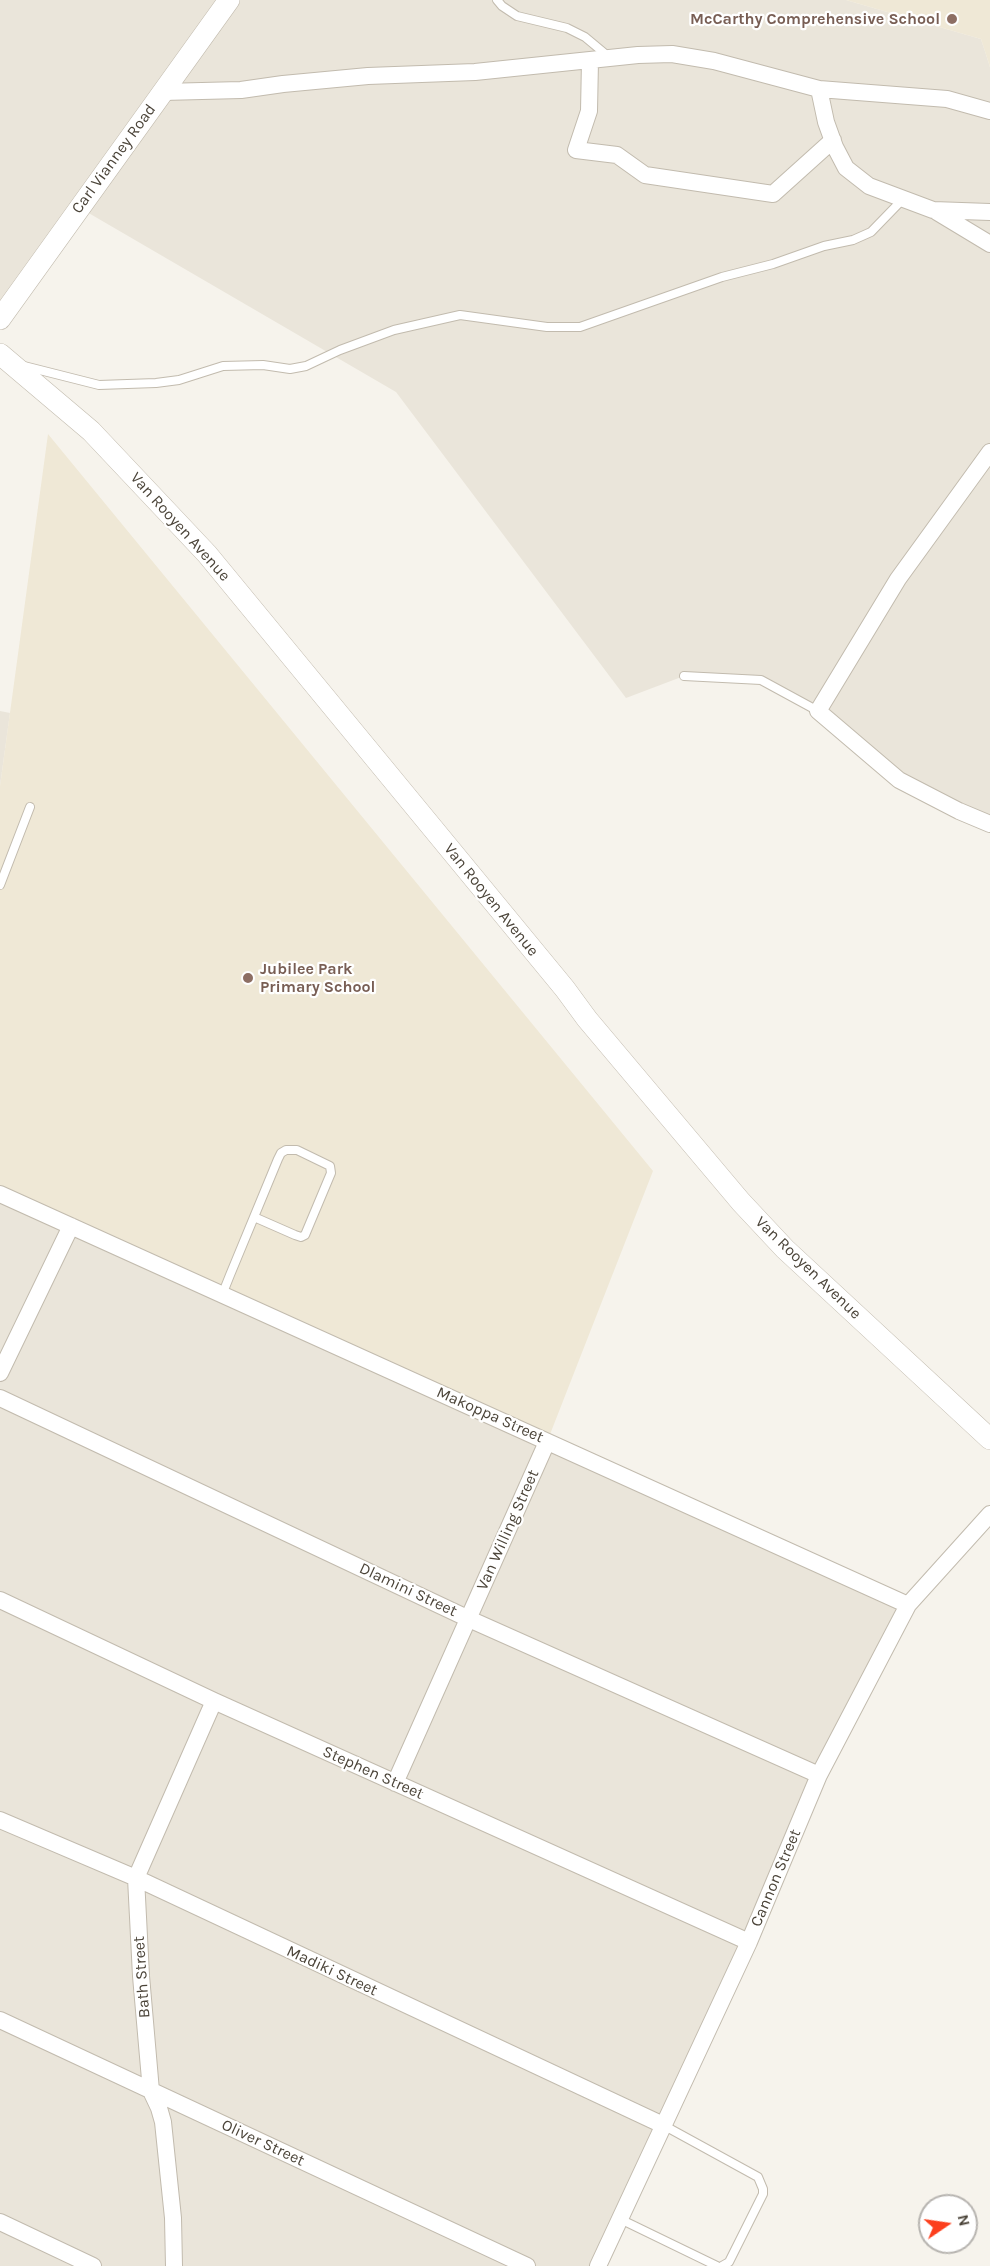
<!DOCTYPE html>
<style>
body{margin:0}
#map{position:relative;width:990px;height:2266px;overflow:hidden;background:#f6f3ec;font-family:Karla,sans-serif}
canvas{display:block}
.north{position:absolute;left:918px;top:2194px;width:60px;height:60px;box-sizing:border-box;background:#fff;border:2px solid #b7b4b0;border-radius:50%;rotate:77deg;font-size:16px;font-weight:700;line-height:24px;text-align:center;color:#4b4439}
.north::after{content:'';display:block;margin:auto;width:21px;height:27px;background:#fc3f1d;clip-path:polygon(50% 0,100% 100%,50% 72%,0 100%)}
</style>
<div id="map">
<canvas width="990" height="2266"></canvas>
<div class="north">N</div>
</div>
<script>
const context = document.querySelector('canvas').getContext('2d');
context.lineJoin = 'round';
function fill(path, color) { context.fillStyle = color; context.fill(path, 'evenodd'); }
const toPath = rows => new Path2D(rows.map(r => 'M' + r).join(''));
function stroke(path, color, width, dash) { context.strokeStyle = color; context.lineWidth = width; context.lineCap = dash ? 'butt' : 'round'; context.setLineDash(dash || []); context.stroke(path); }
function write(font, color, halo, rows, align = 'center') {
  context.font = font + ' Karla,sans-serif'; context.lineWidth = 4.5; context.setLineDash([]); context.textBaseline = 'middle'; context.strokeStyle = halo; context.fillStyle = color; for (const [text, x, y, turn = 0] of rows) {
    context.save(); context.translate(x, y); context.rotate((+turn || 0) * Math.PI / 180); context.textAlign = isNaN(turn) ? turn : align; if (halo) context.strokeText(text, 0, 0); context.fillText(text, 0, 0); context.restore();
  }
}
fill(toPath([
 [0,0,846,0,981,39,990,67,990,824,911,788,818,711,761,680,684,676,626,698,396,392,80,208,0,319],
 [0,711,10,713,0,786],
 [0,1194,908,1605,819,1775,597,2266,0,2266]
]), '#eae5da');
fill(toPath([
 [846,0,990,0,990,67,981,39],
 [48,434,653,1171,547,1442,0,1194,0,786]
]), '#efe8d6');
const service = toPath([
 [497,0,502,6,517,16,567,28,585,37,609,57],
 [24,366,99,385,156,383,179,380,223,366,263,365,290,369,306,366,340,350,394,330,460,315,547,327,580,327,722,277,773,264,824,246,853,240,871,232,903,199],
 [684,676,761,680,818,711],
 [0,885,30,807],
 [222,1295,230,1275,278,1159,281,1153,286,1150,297,1150,330,1166,331,1173,305,1235,301,1237,295,1235,254,1217],
 [663,2125,758,2177,763,2189,763,2194,729,2262,722,2266],
 [620,2219,717,2266]
]);
const minor = toPath([
 [590,61,589,111,576,150,617,155,645,175,773,194,833,140],
 [819,89,826,122,835,147,846,168,869,186,933,210,990,212],
 [163,92,241,90,283,84,368,76,475,72,638,55,672,54,714,61,819,89,947,99,990,111],
 [937,212,990,244],
 [990,452,898,579,818,711,899,780,959,811,990,824],
 [0,1194,908,1605],
 [0,1373,71,1226],
 [0,1398,469,1619,819,1775],
 [0,1600,214,1701,749,1942],
 [395,1783,547,1442],
 [0,1820,136,1878,663,2125],
 [0,2020,527,2266],
 [0,2222,93,2266],
 [174,2266,173,2218,163,2122,159,2108,151,2091,141,1976,136,1878,214,1701],
 [598,2266,749,1942,819,1775,908,1605,990,1514]
]);
const tertiary = toPath([
 [0,319,229,0],
 [0,354,91,431,207,554,565,989,587,1019,741,1202,785,1249,990,1439]
]);
stroke(service, '#c2bbae', 10);
stroke(minor, '#c2bbae', 18);
stroke(tertiary, '#c2bbae', 22);
stroke(service, '#fff', 8);
stroke(minor, '#fff', 16);
stroke(tertiary, '#fff', 21);
for (const [x, y, r, color] of [
 [952,19,6,"#8d6e63"],
 [248,978,6,"#8d6e63"]
]) { const dot = new Path2D(); dot.arc(x, y, r, 0, 2 * Math.PI); context.fillStyle = color; context.fill(dot); stroke(dot, '#fff', 2); }
write('bold 16px', '#785e54', '#fff', [
 ["McCarthy Comprehensive School",940,19],
 ["Jubilee Park",260,969,"left"],
 ["Primary School",260,987,"left"]
], 'right');
write('16px', '#4b4439', '#fff', [
 ["Carl Vianney Road",114,159,-54],
 ["Van Rooyen Avenue",180,527,48],
 ["Van Rooyen Avenue",491,900,51],
 ["Van Rooyen Avenue",808,1268,44],
 ["Makoppa Street",490,1415,24],
 ["Van Willing Street",508,1530,-66],
 ["Dlamini Street",408,1590,25],
 ["Stephen Street",373,1773,24],
 ["Cannon Street",776,1878,-67],
 ["Madiki Street",332,1971,25],
 ["Bath Street",142,1977,-94],
 ["Oliver Street",263,2143,25]
]);
</script>
